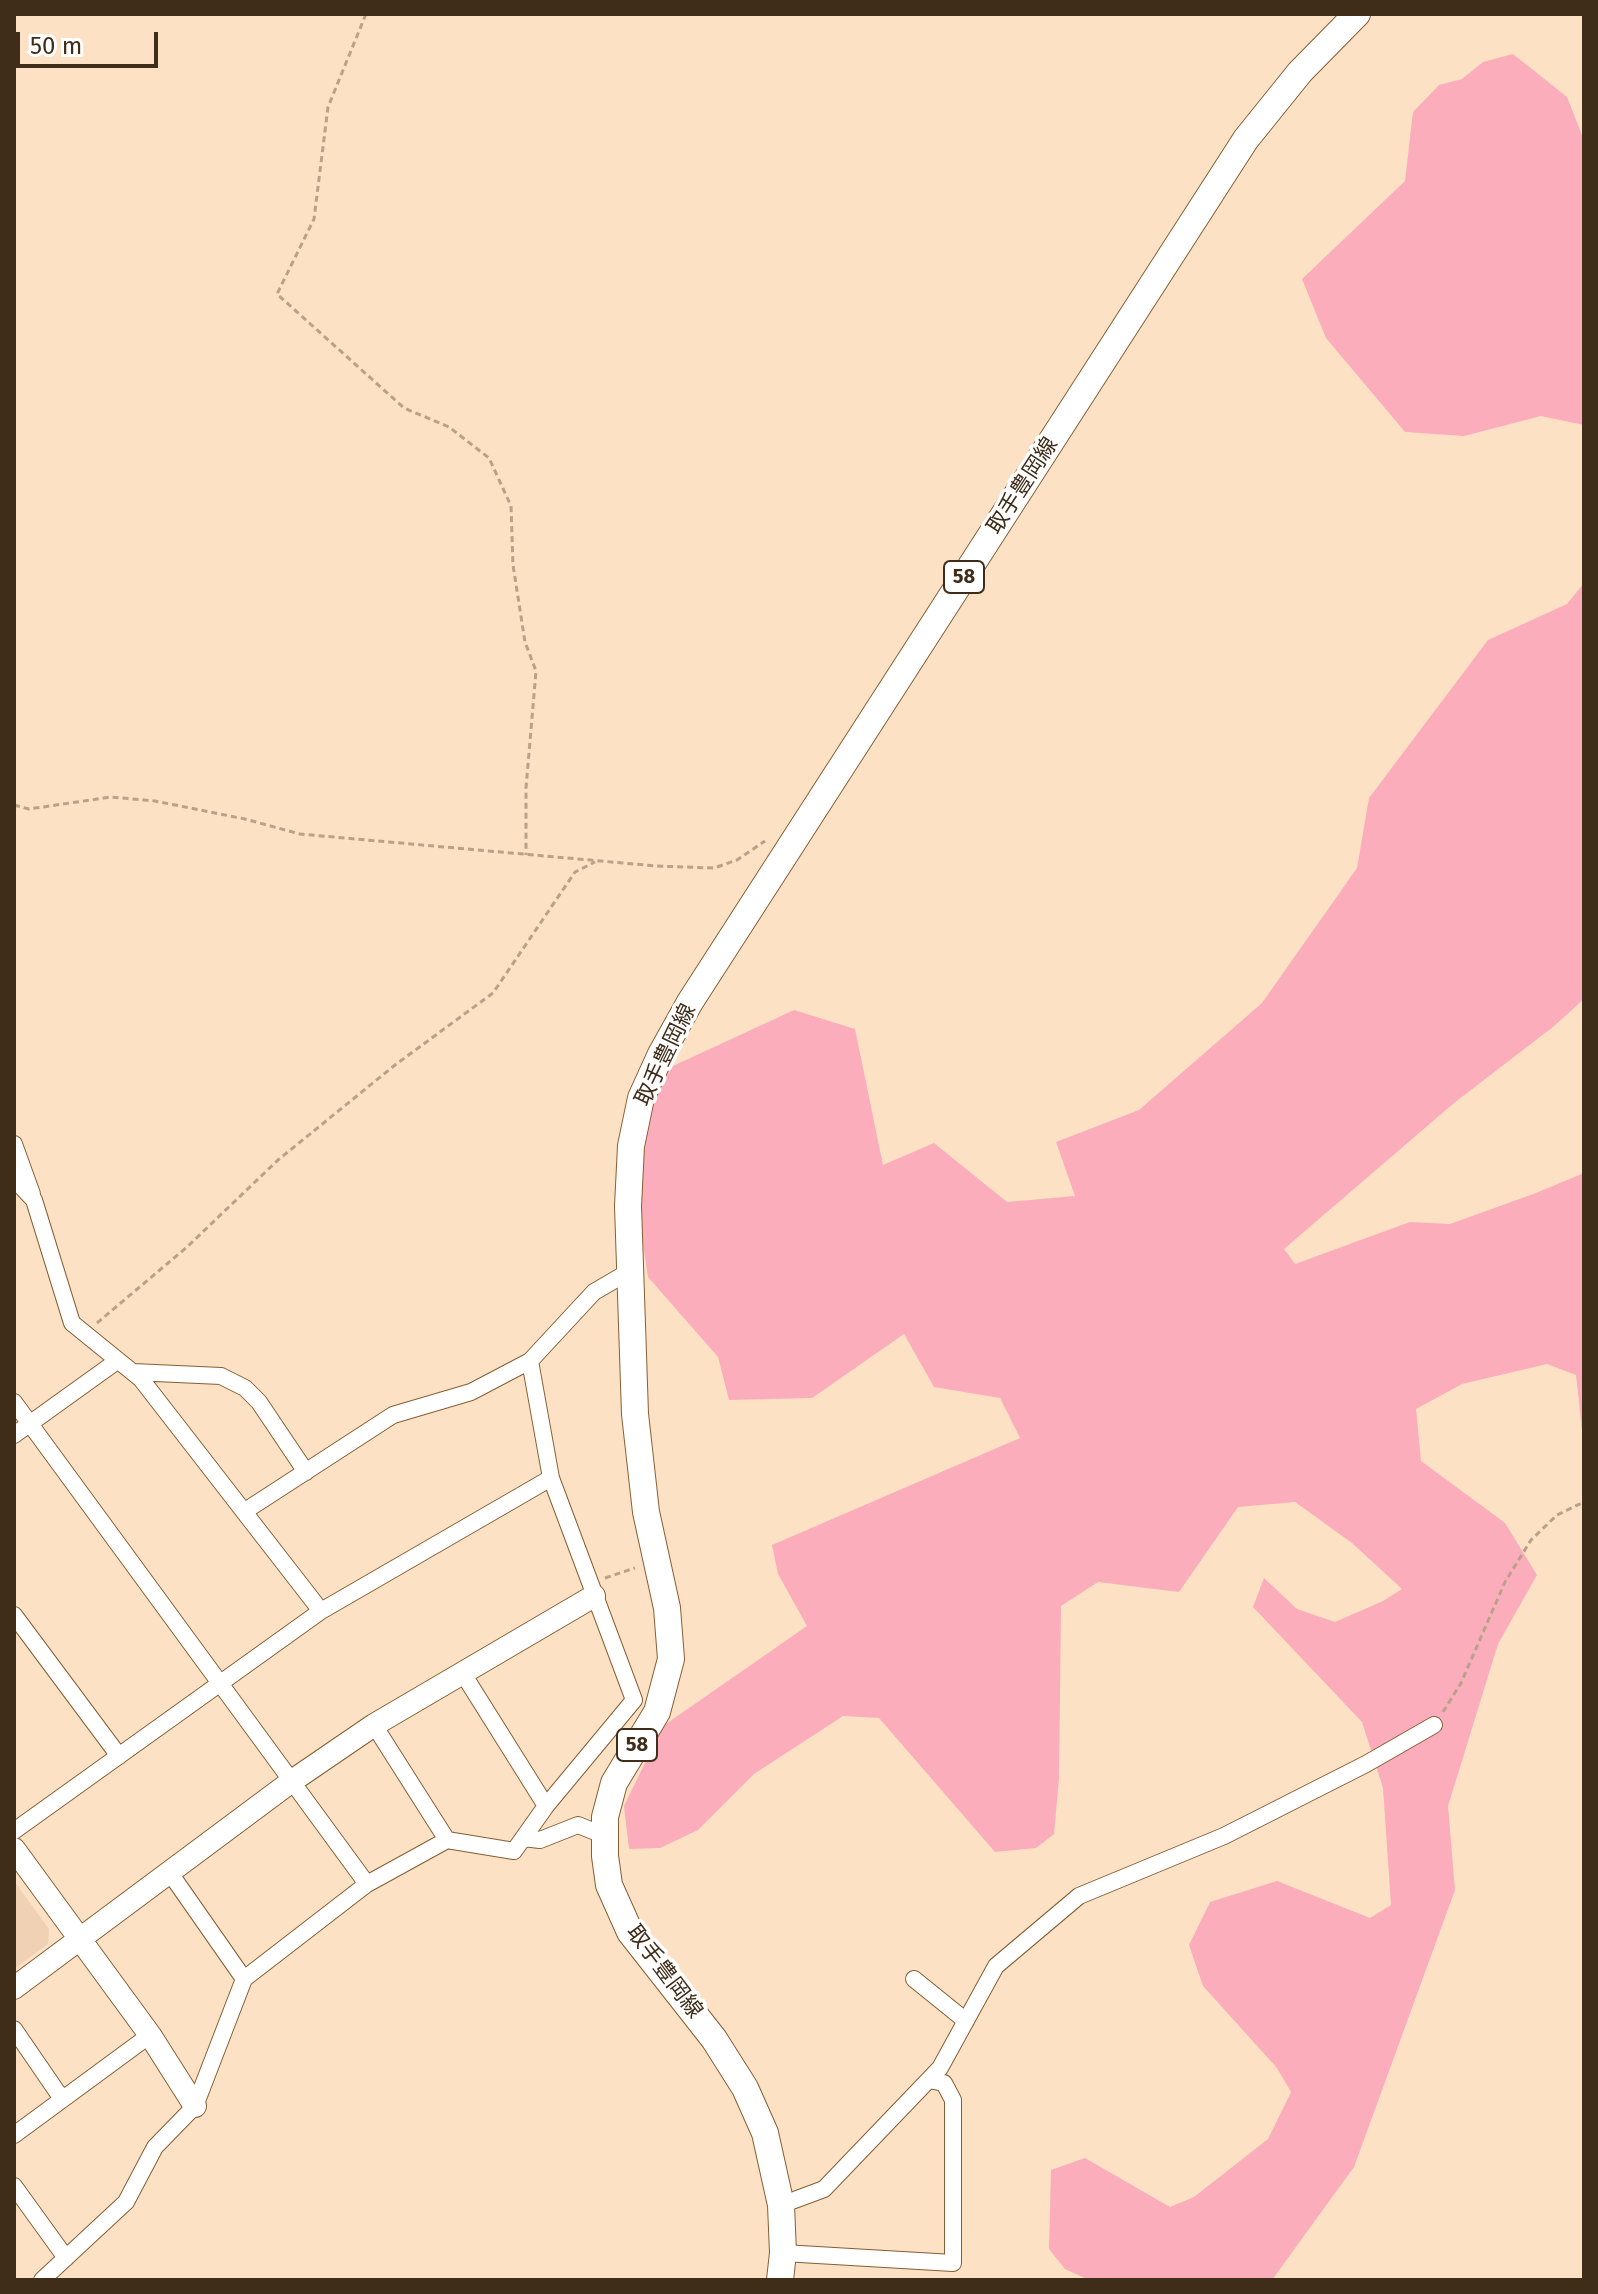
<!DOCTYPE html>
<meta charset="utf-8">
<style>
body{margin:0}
#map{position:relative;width:1598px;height:2294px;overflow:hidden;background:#fde1c5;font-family:"Fira Sans",sans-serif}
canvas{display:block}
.frame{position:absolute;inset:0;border:16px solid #3f2d1a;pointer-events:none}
.scale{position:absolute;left:16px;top:32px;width:142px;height:36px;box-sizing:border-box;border:4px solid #3f2d1a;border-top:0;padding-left:10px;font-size:24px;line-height:28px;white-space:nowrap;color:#3f2d1a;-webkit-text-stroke:6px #fff;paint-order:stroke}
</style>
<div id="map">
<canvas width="1598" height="2294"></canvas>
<div class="frame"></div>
<div class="scale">50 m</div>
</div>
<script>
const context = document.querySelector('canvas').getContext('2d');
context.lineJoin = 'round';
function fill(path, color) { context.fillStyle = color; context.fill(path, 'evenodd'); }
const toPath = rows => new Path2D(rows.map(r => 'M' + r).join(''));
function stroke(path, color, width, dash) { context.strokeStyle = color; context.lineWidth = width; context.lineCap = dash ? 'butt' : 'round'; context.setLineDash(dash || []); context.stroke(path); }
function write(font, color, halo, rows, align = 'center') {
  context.font = font + ' "Fira Sans","Noto Sans JP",sans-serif'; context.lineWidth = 7; context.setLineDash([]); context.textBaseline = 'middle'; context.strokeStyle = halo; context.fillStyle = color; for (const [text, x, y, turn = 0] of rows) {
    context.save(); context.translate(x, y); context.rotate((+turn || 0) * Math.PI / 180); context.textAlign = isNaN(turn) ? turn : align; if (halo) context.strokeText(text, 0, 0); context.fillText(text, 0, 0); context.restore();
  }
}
fill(toPath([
 [14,1881,49,1929,48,1944,14,1969]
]), '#f0d1b3');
fill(toPath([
 [1513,54,1567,97,1584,140,1584,425,1541,416,1464,436,1405,432,1326,338,1302,279,1405,181,1413,112,1439,85,1462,79,1483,62],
 [1584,583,1584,999,1553,1027,1454,1103,1284,1249,1295,1264,1410,1222,1450,1224,1536,1193,1584,1173,1584,1449,1576,1375,1547,1364,1462,1384,1416,1409,1421,1461,1505,1523,1537,1575,1498,1644,1448,1806,1455,1890,1354,2167,1272,2280,1089,2280,1065,2269,1049,2249,1051,2170,1085,2158,1170,2207,1194,2197,1268,2139,1291,2092,1277,2068,1203,1986,1189,1945,1210,1902,1277,1881,1370,1918,1391,1905,1383,1788,1362,1722,1253,1607,1264,1578,1297,1609,1335,1622,1383,1601,1402,1589,1352,1543,1295,1502,1238,1507,1179,1592,1098,1582,1061,1606,1059,1778,1054,1834,1036,1848,995,1852,879,1718,843,1716,754,1774,698,1830,660,1848,629,1849,624,1806,663,1726,807,1626,778,1574,772,1545,1020,1438,1000,1398,934,1387,904,1334,812,1398,729,1400,718,1357,648,1277,638,1211,642,1138,651,1097,673,1066,794,1010,855,1029,883,1165,934,1143,1007,1202,1075,1196,1056,1142,1139,1110,1262,1003,1357,868,1369,798,1488,640,1567,604]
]), '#fcadbc');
const street = toPath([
 [14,1144,32,1194],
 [14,1179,34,1200,72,1323,141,1379,321,1611,551,1478,634,1700,546,1806,514,1851,447,1840,367,1884,244,1979,195,2106,155,2147,126,2202,42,2280],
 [530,1361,551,1478],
 [133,1372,221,1376,245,1388,259,1402,306,1472],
 [14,1402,367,1884],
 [14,1435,117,1361],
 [245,1511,393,1415,471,1392,530,1361,594,1292,630,1271],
 [14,1615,119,1756],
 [462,1672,546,1806],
 [374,1725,447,1840],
 [14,1831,321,1611],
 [523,1838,540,1840,578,1825,603,1835],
 [170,1873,244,1979],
 [914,1979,966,2021],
 [14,2029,62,2099],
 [14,2135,150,2035],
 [14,2186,66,2258],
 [781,2205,824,2189,940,2068,996,1966,1079,1896,1224,1836,1366,1764,1434,1725],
 [783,2253,953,2263,953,2100,944,2083,929,2080]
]);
const secondary = toPath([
 [14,1849,150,2035,195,2106],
 [14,1988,292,1781,374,1725,594,1596]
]);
const primary = toPath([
 [780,2280,783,2253,781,2205,765,2133,745,2088,714,2039,630,1932,609,1885,605,1856,605,1817,614,1783,657,1712,671,1659,667,1608,646,1512,635,1414,628,1206,631,1146,641,1098,661,1054,690,1002,1246,139,1300,72,1357,14]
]);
stroke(street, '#865e32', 18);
stroke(secondary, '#865e32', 24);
stroke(primary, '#865e32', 28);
stroke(toPath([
 [366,14,328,107,314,219,277,294,404,408,449,427,489,458,511,506,513,565,525,642,536,671,526,788,526,855],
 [14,805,29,809,111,797,155,801,245,819,300,834,656,866,714,868,737,860,765,841],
 [97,1323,187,1247,278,1160,395,1065,493,993,575,872,595,862],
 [605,1578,635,1568],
 [1443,1712,1461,1683,1505,1582,1531,1540,1557,1515,1584,1502]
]), '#baa189', 3, [6, 4]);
stroke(street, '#fff', 16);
stroke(secondary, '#fff', 22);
stroke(primary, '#fff', 26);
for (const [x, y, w] of [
 [964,577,40],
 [637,1745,40]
]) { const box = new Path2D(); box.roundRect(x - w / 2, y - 16, w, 32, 6); context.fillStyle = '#fff'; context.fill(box); stroke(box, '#3f2d1a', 2); }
write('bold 20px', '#3f2d1a', null, [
 ["58",964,577],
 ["58",637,1745]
]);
write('22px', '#3f2d1a', '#fff', [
 ["取手豊岡線",1023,486,-57],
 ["取手豊岡線",666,1055,-64],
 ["取手豊岡線",664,1972,53]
]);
</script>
